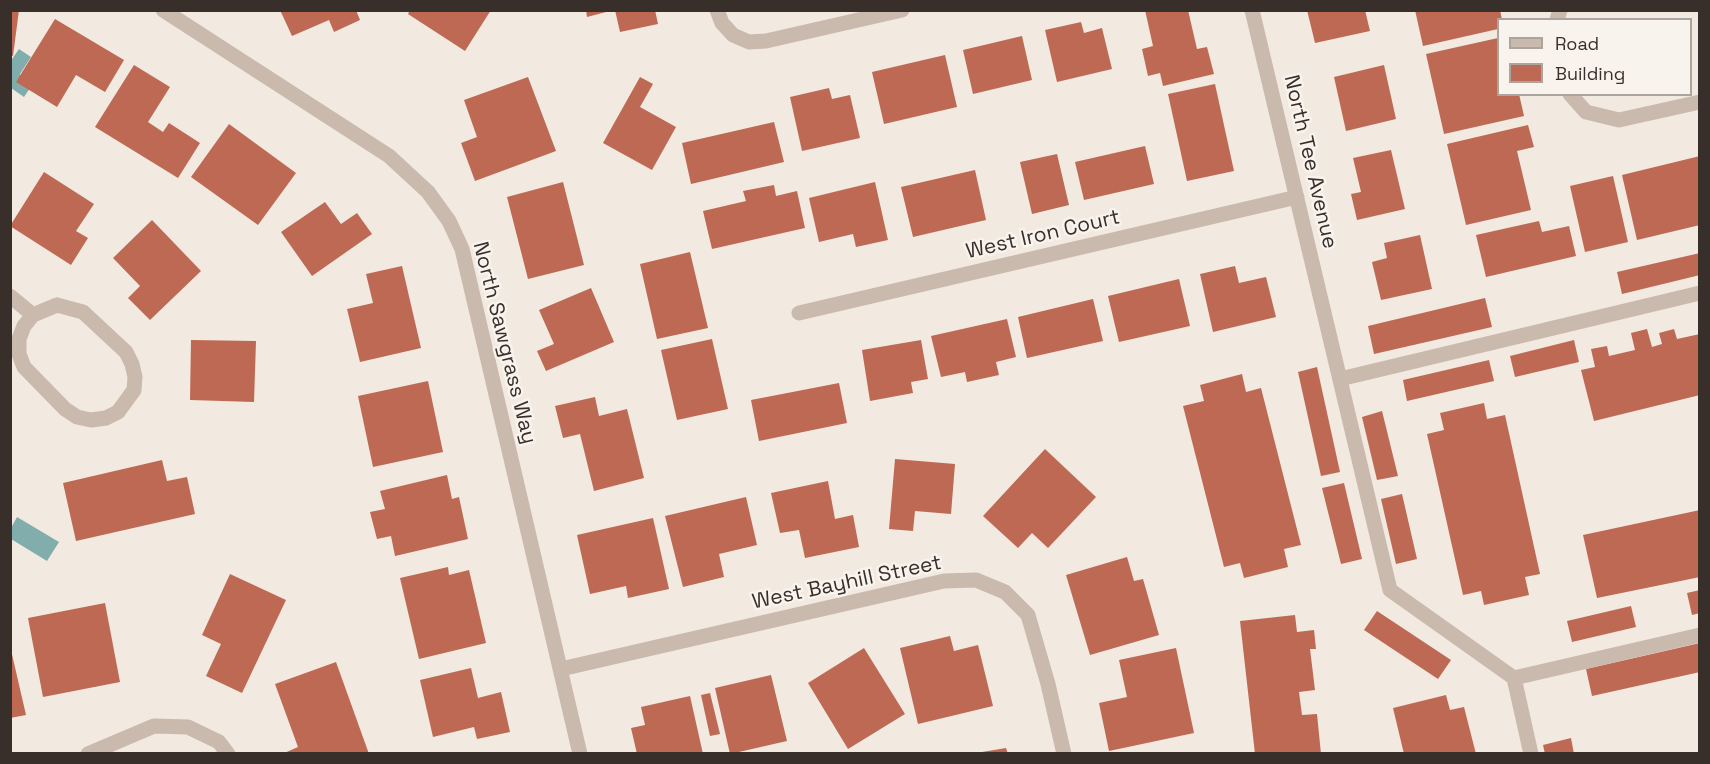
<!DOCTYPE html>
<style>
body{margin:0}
#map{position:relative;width:1710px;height:764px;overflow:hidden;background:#f2e9e1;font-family:"Space Grotesk",sans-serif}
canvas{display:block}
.frame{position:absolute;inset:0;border:12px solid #382f2b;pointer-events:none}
.legend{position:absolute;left:1497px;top:18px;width:195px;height:78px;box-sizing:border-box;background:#f9f3ed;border:2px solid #aca59f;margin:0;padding:8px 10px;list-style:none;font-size:18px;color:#382f2b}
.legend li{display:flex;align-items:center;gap:12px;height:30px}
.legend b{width:30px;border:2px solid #aca59f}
</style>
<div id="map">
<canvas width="1710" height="764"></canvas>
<div class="frame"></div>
<ul class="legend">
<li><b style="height:8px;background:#cab9ad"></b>Road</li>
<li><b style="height:16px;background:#be6953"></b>Building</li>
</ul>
</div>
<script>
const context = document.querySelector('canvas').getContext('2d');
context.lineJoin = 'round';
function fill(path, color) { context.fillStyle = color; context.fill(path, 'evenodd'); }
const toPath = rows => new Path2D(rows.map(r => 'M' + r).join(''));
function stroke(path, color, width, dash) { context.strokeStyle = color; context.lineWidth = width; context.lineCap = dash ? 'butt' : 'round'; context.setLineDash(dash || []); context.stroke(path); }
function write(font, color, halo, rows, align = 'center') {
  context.font = font + ' "Space Grotesk",sans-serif'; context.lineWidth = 5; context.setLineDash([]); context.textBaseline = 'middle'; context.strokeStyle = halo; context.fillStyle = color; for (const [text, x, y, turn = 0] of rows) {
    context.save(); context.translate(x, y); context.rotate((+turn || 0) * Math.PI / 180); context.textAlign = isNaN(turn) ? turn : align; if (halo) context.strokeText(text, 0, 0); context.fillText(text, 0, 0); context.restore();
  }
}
fill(toPath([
 [19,49,31,57,20,74,21,82,30,88,24,97,11,88,10,62],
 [17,517,59,542,47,561,11,539,11,528]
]), '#81adad');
fill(toPath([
 [10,10,19,10,13,56,10,55],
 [280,10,356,10,360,20,334,32,329,20,292,36],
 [410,10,491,10,465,51,408,14],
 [586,10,610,10,610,11,587,17],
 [615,10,655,10,658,24,620,32],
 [1145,10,1188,10,1197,49,1207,47,1214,74,1163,86,1160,73,1148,76,1142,49,1153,46],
 [1307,10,1365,10,1370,31,1315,43],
 [1415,10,1500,10,1502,20,1498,20,1498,29,1423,46],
 [55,19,124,60,105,92,76,75,57,107,16,82],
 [1081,22,1084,33,1102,28,1112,69,1057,82,1045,30],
 [1022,36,1032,80,973,94,963,50],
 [1498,38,1498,94,1519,94,1524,116,1444,134,1426,54],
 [945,55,957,107,884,124,872,72],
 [134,65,170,87,148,122,163,132,169,123,200,143,178,178,95,127],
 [1384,65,1396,119,1346,131,1334,77],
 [528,77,556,151,475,181,461,143,477,137,464,100],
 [640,77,653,84,640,107,676,127,652,170,603,143],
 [1215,84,1234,171,1187,181,1168,94],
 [829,88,832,99,850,95,860,138,802,151,790,97],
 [774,122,784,162,691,184,682,143],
 [229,124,296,173,258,225,191,177],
 [1528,125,1534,147,1517,151,1531,210,1466,225,1447,144],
 [1145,146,1154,184,1084,200,1075,162],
 [1391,150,1405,209,1357,220,1351,194,1361,192,1353,158],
 [1057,154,1069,205,1032,214,1020,162],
 [1700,156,1700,225,1637,240,1622,175],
 [975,170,986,220,913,237,901,187],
 [44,172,94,204,76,231,88,238,71,265,10,226],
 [1613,176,1628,242,1585,252,1570,186],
 [563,182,584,265,528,279,507,197],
 [875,182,888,240,856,247,853,234,819,242,809,198],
 [774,185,776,196,797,191,805,228,712,249,703,211,746,201,743,191],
 [325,202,341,224,357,213,372,234,312,276,281,232],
 [152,220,201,271,150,320,128,298,140,286,113,258],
 [1539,221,1542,232,1569,226,1576,256,1486,277,1476,235],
 [1420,235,1432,289,1381,300,1372,262,1387,258,1384,243],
 [690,252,708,328,657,339,640,264],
 [1700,253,1700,275,1622,294,1617,272],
 [402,266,421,348,360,362,347,309,373,303,366,274],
 [1235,266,1239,283,1266,277,1276,317,1213,332,1200,274],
 [1179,279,1190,326,1119,342,1108,296],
 [591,288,614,342,546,371,537,351,554,344,539,310],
 [1485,298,1492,327,1374,354,1368,326],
 [1093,299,1103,341,1027,358,1018,317],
 [1007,319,1016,357,996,362,999,375,967,382,965,372,941,377,931,336],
 [1647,329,1652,347,1662,344,1659,333,1674,329,1677,339,1700,334,1700,395,1594,421,1581,370,1595,367,1591,349,1607,346,1609,356,1635,350,1631,333],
 [712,339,728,409,677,420,661,350],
 [191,340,256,341,254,402,190,400],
 [921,340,928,379,911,382,913,393,870,401,862,350],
 [1574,340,1579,362,1515,377,1510,356],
 [1489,360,1494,381,1407,401,1403,380],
 [1317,367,1340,472,1321,476,1298,372],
 [1242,374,1246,392,1261,388,1301,545,1284,549,1288,567,1244,578,1240,563,1224,567,1183,406,1204,401,1200,385],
 [428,381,443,452,373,467,358,396],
 [839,383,847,423,759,441,751,400],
 [595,397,599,416,627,409,644,478,594,491,580,434,563,438,555,406],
 [1484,403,1487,419,1505,415,1540,574,1525,577,1529,595,1484,605,1481,591,1463,595,1427,434,1444,430,1440,413],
 [1382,411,1398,476,1377,480,1362,417],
 [1045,449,1096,497,1048,548,1032,533,1018,548,983,516],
 [895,459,955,464,951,514,915,511,913,531,889,529],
 [162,460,167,481,187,477,195,514,76,541,63,483],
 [447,475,452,499,459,497,468,539,395,556,391,536,377,539,370,512,385,509,380,491],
 [828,481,835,519,853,515,859,547,805,558,799,530,780,533,771,493],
 [1344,483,1362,559,1341,564,1322,488],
 [1402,494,1417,559,1396,564,1381,499],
 [746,497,757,545,719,554,724,577,683,587,665,516],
 [1700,510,1700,577,1597,598,1583,535],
 [653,518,669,589,628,598,626,586,590,594,577,535],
 [1127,557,1134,581,1143,579,1159,635,1090,655,1066,575],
 [448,567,449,575,469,570,486,643,419,659,400,578],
 [230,574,286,600,242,693,206,676,221,644,202,635],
 [1700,590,1700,613,1692,615,1687,593],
 [105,603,120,682,43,697,28,618],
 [1631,606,1636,627,1572,642,1567,621],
 [1377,611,1451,660,1438,679,1364,630],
 [1295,615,1297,632,1314,630,1316,649,1310,649,1315,690,1299,692,1302,715,1317,714,1321,754,1255,754,1240,621],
 [950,636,954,651,978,645,993,706,918,724,900,648],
 [1700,643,1700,672,1592,696,1586,669],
 [864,648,905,714,848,749,808,683],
 [1176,648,1194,733,1109,751,1099,703,1127,697,1119,660],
 [11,650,26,715,10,718,10,651],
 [336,662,369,754,282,754,298,747,275,684],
 [471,668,478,698,501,692,510,732,477,739,474,727,433,737,420,680],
 [771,675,787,741,730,754,715,688],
 [710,693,720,734,710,736,701,695],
 [1446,695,1450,710,1464,707,1476,754,1404,754,1393,708],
 [690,696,703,754,637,754,631,728,645,725,641,707],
 [1571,738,1574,754,1545,754,1543,745],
 [1006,748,1008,754,983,754,982,752]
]), '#be6953');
stroke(toPath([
 [163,10,389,156,428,192,449,221,462,249,580,754],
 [717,10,722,23,733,35,749,42,766,41,902,10],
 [1252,10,1390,590,1514,678,1700,635],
 [1557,20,1560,10],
 [1570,94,1586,112,1619,120,1700,102],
 [10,296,33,315],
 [57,305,83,312,126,352,132,364,135,377,134,390,118,412,106,418,91,420,77,417,65,409,24,367,19,354,19,339,24,326,33,315,57,305],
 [799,313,1297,197],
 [1340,379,1700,293],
 [561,669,944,581,976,580,1005,592,1028,615,1048,684,1064,754],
 [1514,678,1531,754],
 [88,754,154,726,188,727,219,742,228,754]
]), '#cab9ad', 15);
write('21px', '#382f2b', '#f9f3ed', [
 ["North Tee Avenue",1310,162,77],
 ["West Iron Court",1043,235,-13],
 ["North Sawgrass Way",504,343,76],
 ["West Bayhill Street",847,583,-12]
]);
</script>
